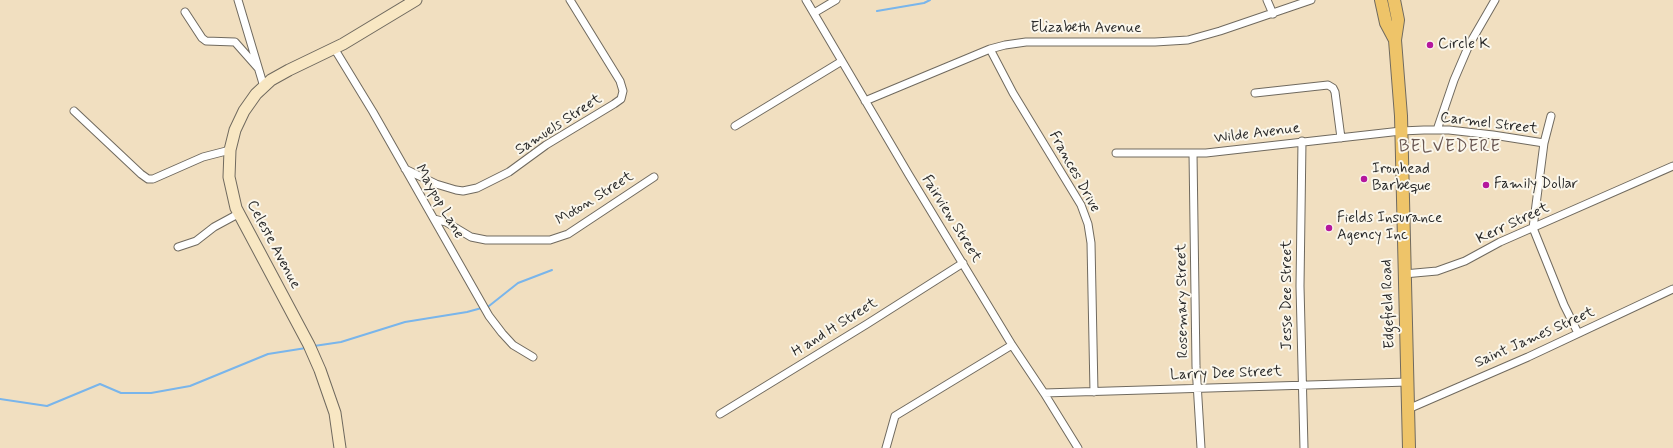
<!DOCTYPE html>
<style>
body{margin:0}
canvas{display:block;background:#f1dfc0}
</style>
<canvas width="1673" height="448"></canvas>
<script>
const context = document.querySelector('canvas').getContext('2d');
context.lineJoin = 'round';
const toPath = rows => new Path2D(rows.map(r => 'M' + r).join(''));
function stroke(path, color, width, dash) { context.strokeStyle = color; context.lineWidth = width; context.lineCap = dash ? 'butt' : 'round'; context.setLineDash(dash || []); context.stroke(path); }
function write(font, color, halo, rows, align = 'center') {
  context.font = font + ' Mynerve,sans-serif'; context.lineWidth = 4; context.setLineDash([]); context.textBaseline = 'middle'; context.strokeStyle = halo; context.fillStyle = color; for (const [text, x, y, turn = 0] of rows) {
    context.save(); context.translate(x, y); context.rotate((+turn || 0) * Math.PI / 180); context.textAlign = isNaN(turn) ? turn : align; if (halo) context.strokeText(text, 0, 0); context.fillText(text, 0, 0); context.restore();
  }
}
stroke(toPath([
 [877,11,924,3,930,0],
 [314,346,341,342,405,322,467,312,489,306,518,283,552,270],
 [0,399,47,406,100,384,121,393,151,393,190,386,268,354,306,348]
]), '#79b5eb', 2);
const street = toPath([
 [238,0,264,87],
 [806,0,909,175,1012,345,1044,393,1078,448],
 [1267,0,1273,14],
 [185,12,202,38,206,41,235,42,258,68],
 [814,13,836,0],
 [334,48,373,112,489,316,502,333,513,345,533,357],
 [990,49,1013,93,1081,205,1088,224,1091,243,1094,392],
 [1255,93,1328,85,1333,88,1335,92,1341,138],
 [865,101,990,49,1005,45,1026,42,1155,42,1188,40,1220,31,1311,0],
 [74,111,141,174,148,179,153,179,203,157,230,150],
 [1551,116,1544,143,1533,228,1564,305,1578,333],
 [735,126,842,61],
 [1437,130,1454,80,1469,45,1495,0],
 [1302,141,1300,286,1304,448],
 [1116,153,1206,153,1401,131,1424,130,1449,130,1493,135,1544,143],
 [1193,153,1196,366,1201,448],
 [405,169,436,184,456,190,463,191,477,188,509,172,546,145,614,104,621,99,623,91,620,81,570,0],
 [434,219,446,222,471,237,486,240,550,240,568,234,654,177],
 [178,247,196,241,214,227,238,214],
 [1404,274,1437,271,1465,261,1500,242,1673,166],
 [1044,393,1408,382],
 [1408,409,1528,357,1673,289],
 [720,414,867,324,963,263],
 [886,448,895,416,1012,345]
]);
const secondary = toPath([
 [340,448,335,413,320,370,309,345,236,208,229,177,230,150,235,130,244,111,256,94,271,80,289,70,343,44,416,0]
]);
const primary = toPath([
 [1381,0,1386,23,1395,40],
 [1394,0,1398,20,1395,40,1401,116,1409,448]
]);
stroke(street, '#706a5f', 9);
stroke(secondary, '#706a5f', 13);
stroke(primary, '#706a5f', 14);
stroke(street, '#fff', 7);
stroke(secondary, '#f8e7c3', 11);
stroke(primary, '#eec469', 12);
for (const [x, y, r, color] of [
 [1430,45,4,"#b5179e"],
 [1364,179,4,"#b5179e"],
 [1486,185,4,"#b5179e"],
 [1329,228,4,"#b5179e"]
]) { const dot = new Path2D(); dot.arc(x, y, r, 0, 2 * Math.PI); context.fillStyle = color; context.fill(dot); stroke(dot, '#fbf7ec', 1.5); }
write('15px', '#2b2b2b', '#fbf7ec', [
 ["Elizabeth Avenue",1086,29],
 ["Carmel Street",1489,124,7],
 ["Samuels Street",559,125,-33],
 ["Wilde Avenue",1257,134,-7],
 ["Frances Drive",1074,172,61],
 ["Moton Street",595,199,-32],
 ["Maypop Lane",439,202,60],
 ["Fairview Street",951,219,58],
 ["Kerr Street",1513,224,-25],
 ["Celeste Avenue",273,245,62],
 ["Jesse Dee Street",1288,295,-90],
 ["Rosemary Street",1183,301,-91],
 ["Edgefield Road",1389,304,-92],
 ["H and H Street",835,328,-32],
 ["Saint James Street",1535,338,-24],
 ["Larry Dee Street",1226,374,-2]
]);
write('15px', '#2b2b2b', '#fbf7ec', [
 ["Circle K",1438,45],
 ["Ironhead",1372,170],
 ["Barbeque",1372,187],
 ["Family Dollar",1494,185],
 ["Fields Insurance",1337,219],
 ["Agency Inc",1337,236]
], 'left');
context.letterSpacing = '1px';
write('17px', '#685550', '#fbf7ec', [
 ["BELVEDERE",1450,147]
]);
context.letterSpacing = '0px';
</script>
